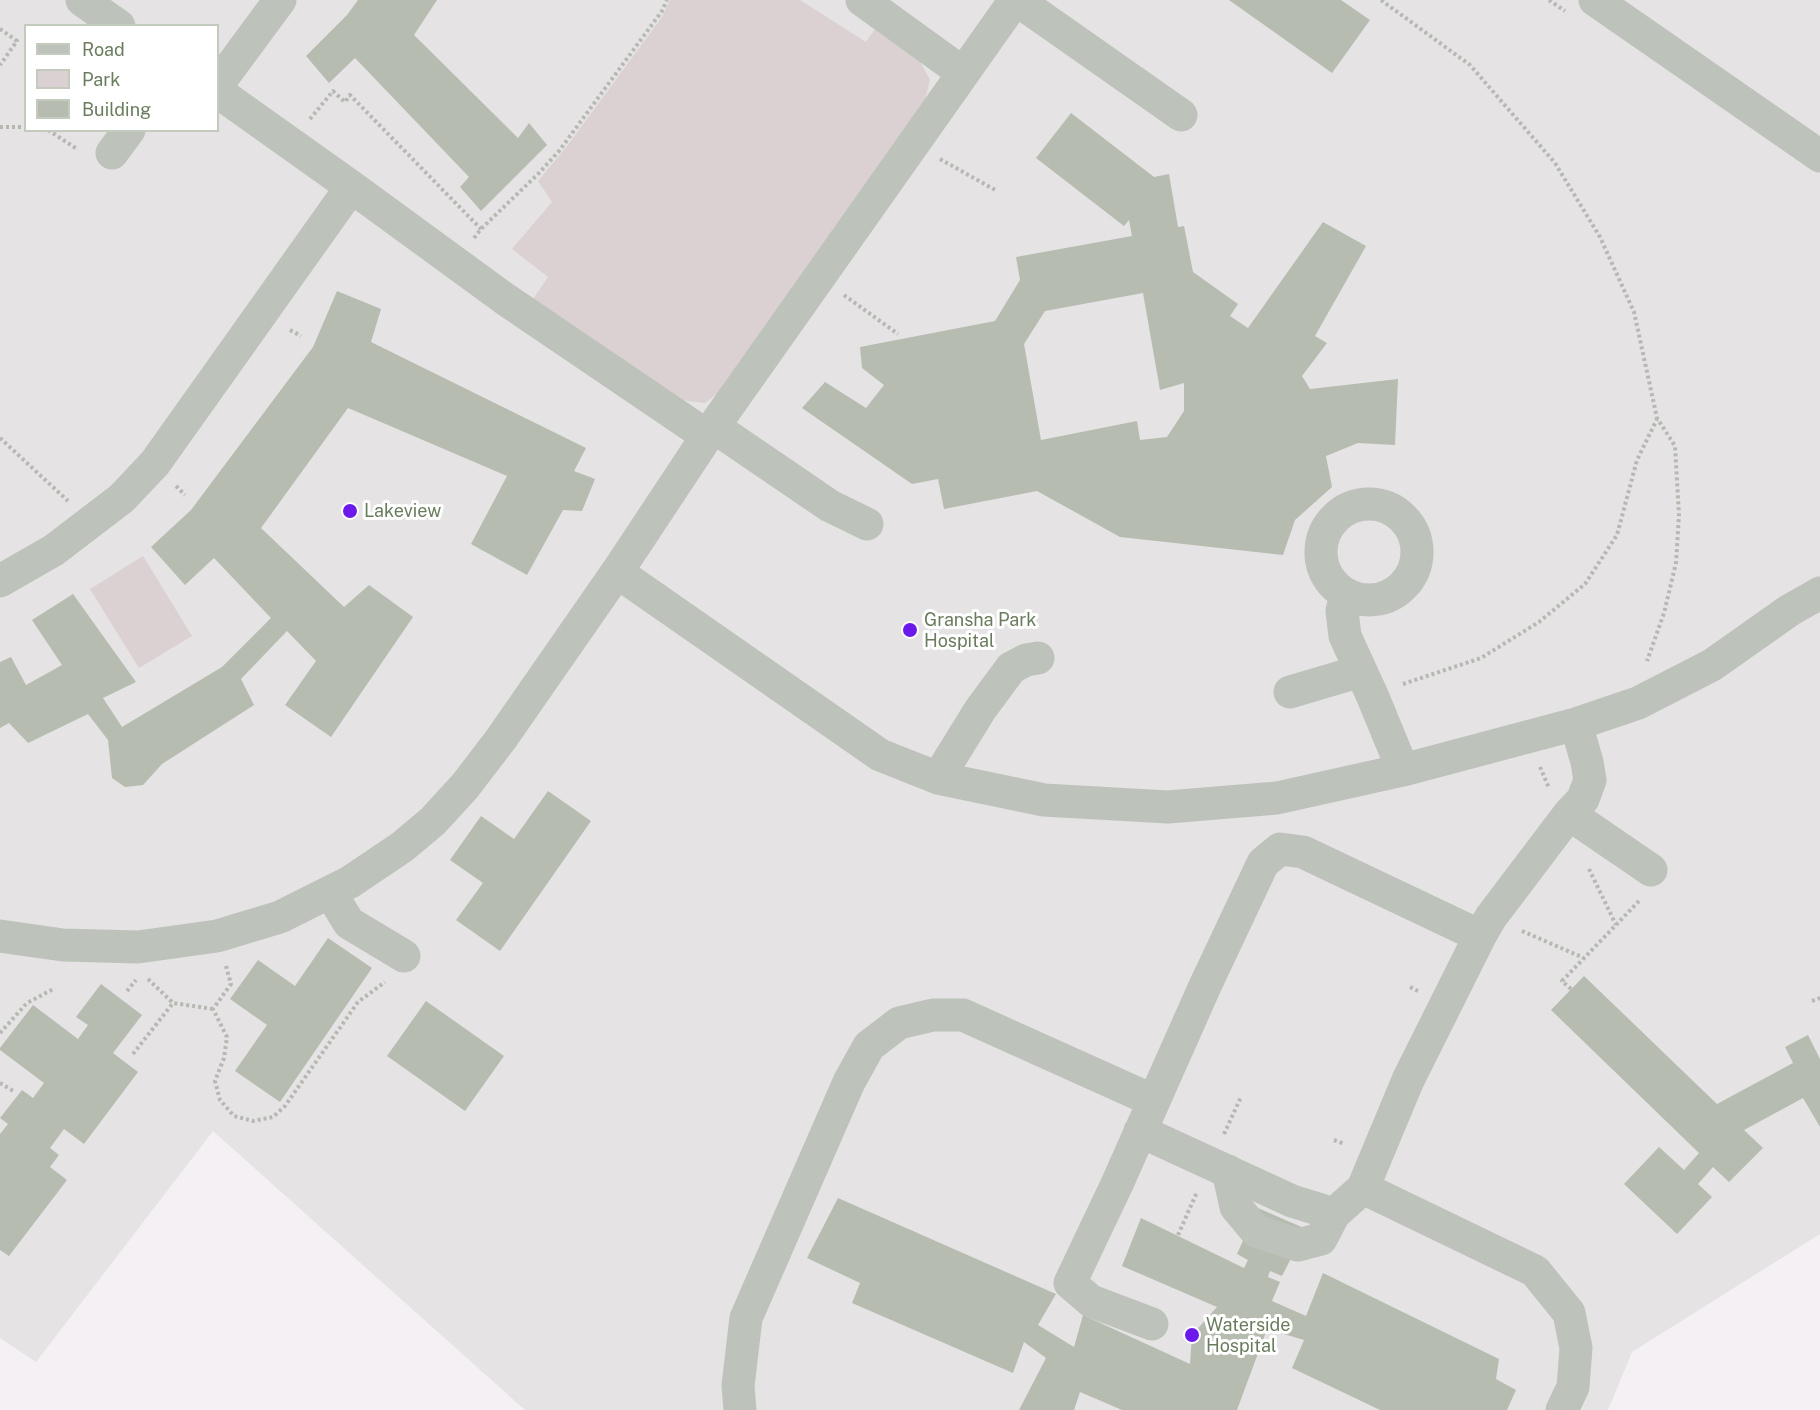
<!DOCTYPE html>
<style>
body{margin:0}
#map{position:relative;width:1820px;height:1410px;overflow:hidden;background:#f4f0f4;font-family:"Public Sans",sans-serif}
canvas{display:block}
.legend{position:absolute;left:24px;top:24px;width:195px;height:108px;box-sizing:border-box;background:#fff;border:2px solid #c3cbbf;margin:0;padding:8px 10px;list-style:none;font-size:18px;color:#6a7c5e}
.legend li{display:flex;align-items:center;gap:12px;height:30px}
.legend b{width:30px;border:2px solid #c3cbbf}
</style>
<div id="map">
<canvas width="1820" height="1410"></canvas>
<ul class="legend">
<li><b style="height:8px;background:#bdc3ba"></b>Road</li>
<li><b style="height:16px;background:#dbd1d3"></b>Park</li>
<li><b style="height:16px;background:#b7bcb1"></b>Building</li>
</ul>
</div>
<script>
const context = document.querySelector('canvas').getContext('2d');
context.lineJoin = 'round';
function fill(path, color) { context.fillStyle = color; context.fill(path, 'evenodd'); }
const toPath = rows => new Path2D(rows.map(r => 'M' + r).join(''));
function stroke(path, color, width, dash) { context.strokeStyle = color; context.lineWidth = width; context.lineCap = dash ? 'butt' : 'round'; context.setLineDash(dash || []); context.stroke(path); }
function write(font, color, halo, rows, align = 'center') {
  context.font = font + ' "Public Sans",sans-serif'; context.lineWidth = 6; context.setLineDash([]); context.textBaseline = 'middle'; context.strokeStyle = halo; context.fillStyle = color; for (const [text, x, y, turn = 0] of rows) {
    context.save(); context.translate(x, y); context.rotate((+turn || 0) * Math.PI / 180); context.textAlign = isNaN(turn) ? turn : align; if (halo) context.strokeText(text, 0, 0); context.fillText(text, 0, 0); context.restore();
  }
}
fill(toPath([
 [0,0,1820,0,1820,1234,1632,1352,1608,1410,525,1410,213,1131,36,1362,0,1338],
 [26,26,218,26,218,130,26,130]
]), '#e5e3e4');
fill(toPath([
 [670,0,800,0,866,42,875,29,920,61,930,80,923,108,727,386,705,403,680,400,533,299,548,277,512,249,552,202,538,181,567,146,662,17],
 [143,556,192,636,139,668,90,589]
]), '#dbd1d3');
fill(toPath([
 [358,0,437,0,414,35,518,138,529,123,547,145,481,211,460,187,469,177,355,58,329,83,306,56,347,15],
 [1229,0,1341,0,1370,20,1332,73],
 [1071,113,1154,177,1169,174,1178,227,1184,226,1193,272,1238,304,1230,316,1248,328,1323,222,1366,246,1315,336,1327,343,1302,376,1310,389,1398,379,1395,445,1358,443,1326,456,1332,487,1295,520,1283,555,1120,537,1037,491,944,509,938,479,912,484,802,408,825,382,866,408,884,385,862,368,860,347,995,321,1020,280,1016,257,1132,236,1129,220,1124,226,1036,158],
 [1143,293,1160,390,1184,383,1184,411,1167,437,1140,440,1137,421,1041,440,1024,344,1045,311],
 [337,291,381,309,371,342,586,448,574,471,595,479,582,511,563,510,527,575,471,544,507,476,348,408,261,528,344,607,369,585,413,617,331,737,285,705,316,661,287,631,241,679,254,705,162,764,143,785,125,787,112,778,108,740,88,714,28,743,9,723,0,728,0,662,11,657,26,685,62,665,32,620,73,594,136,682,103,698,122,727,222,667,271,618,214,558,185,585,151,547,191,510,313,347],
 [548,791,591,821,500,951,456,920,483,883,450,860,481,816,514,839],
 [328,938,372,968,280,1102,235,1071,267,1025,230,999,258,960,295,986],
 [1584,976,1717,1104,1793,1063,1785,1047,1808,1035,1820,1059,1820,1127,1803,1098,1744,1130,1763,1148,1729,1182,1713,1167,1698,1184,1712,1197,1677,1234,1624,1184,1659,1147,1684,1170,1699,1153,1551,1010],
 [101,984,142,1015,113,1053,138,1072,84,1144,64,1129,50,1148,59,1155,50,1167,67,1180,9,1256,0,1250,0,1134,8,1124,0,1118,22,1090,33,1098,44,1083,0,1050,0,1048,33,1005,78,1039,88,1025,76,1017],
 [426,1001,504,1056,465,1111,387,1056],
 [838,1198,1056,1294,1038,1325,1074,1347,1083,1315,1190,1364,1192,1335,1217,1307,1122,1266,1141,1218,1244,1268,1248,1260,1237,1254,1258,1208,1306,1229,1282,1276,1270,1271,1268,1277,1280,1282,1272,1301,1306,1316,1323,1273,1499,1359,1496,1379,1516,1390,1507,1410,1380,1410,1292,1368,1304,1340,1267,1329,1237,1410,1122,1410,1080,1392,1074,1410,1019,1410,1046,1358,1024,1342,1013,1373,852,1303,860,1283,807,1258]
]), '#b7bcb1');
stroke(toPath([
 [1381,0,1470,65,1555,163,1600,237,1634,312,1657,418,1675,446,1679,515,1676,563,1664,613,1647,661],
 [1549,0,1565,11],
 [0,29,17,41,0,65],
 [310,119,333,91,345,102,350,95,481,229],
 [0,127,26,127],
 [48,130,77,149],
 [940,159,997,191],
 [474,238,481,229,539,173,559,151,662,11,667,0],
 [844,295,898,334],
 [290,330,301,336],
 [0,438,68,501],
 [176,486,185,495],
 [1403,684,1481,658,1539,622,1585,584,1617,535,1637,460,1657,419],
 [1540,767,1549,788],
 [1589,869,1616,925],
 [1522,931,1584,958],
 [226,966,231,984,213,1009,227,1037,224,1058,215,1081,220,1100,234,1116,253,1121,273,1117,285,1106,358,1002,385,982],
 [148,979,173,1003,213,1009],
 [1410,987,1418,991],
 [1571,989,1562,981,1640,900],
 [127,991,136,980],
 [1812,1001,1820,998],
 [0,1033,27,1003,55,988],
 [133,1054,173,1003],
 [0,1083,15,1092],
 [1224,1134,1241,1097],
 [1334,1140,1345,1144],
 [1178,1235,1197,1192]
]), '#b5b9b2', 4, [3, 3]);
stroke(toPath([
 [82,0,119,26],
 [862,0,963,73],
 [1017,0,1181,115],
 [1595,0,1820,156],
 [218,84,280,0],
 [218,92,353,188,505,299,707,436],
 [112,153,129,130],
 [714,427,830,506,867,524],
 '1321 552a48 48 0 1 1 96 0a48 48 0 1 1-96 0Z',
 [617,572,880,755,938,778,1044,800,1168,807,1277,798,1403,770,1576,724,1638,703,1712,665,1790,610,1820,593],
 [0,581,54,550,122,498,155,463,342,200,353,188],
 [1346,595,1342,611,1345,636,1372,695,1403,770],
 [1290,692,1361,671],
 [938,778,980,710,1011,668,1026,660,1038,658],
 [1569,814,1651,870],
 [330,892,349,923,404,956],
 [0,936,63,945,138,947,217,936,280,917,350,882,402,847,433,821,465,786,501,739,617,572,707,436,1015,0],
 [1140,1131,1292,1201,1334,1214,1363,1188,1408,1080,1480,936,1491,917,1569,814,1583,799,1590,780,1587,762,1576,724],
 [1228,1171,1236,1207,1256,1231,1298,1245,1321,1239,1334,1214],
 [1363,1188,1535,1271,1569,1313,1576,1348,1573,1387,1562,1410],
 [1152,1324,1091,1301,1070,1283,1117,1184,1205,986,1263,863,1280,849,1303,852,1480,936],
 [740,1410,738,1386,746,1318,849,1082,869,1046,899,1023,933,1015,963,1015,1154,1101]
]), '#bdc3ba', 33);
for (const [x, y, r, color] of [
 [350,511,8,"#6c19eb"],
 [910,630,8,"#6c19eb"],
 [1192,1335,8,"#6c19eb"]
]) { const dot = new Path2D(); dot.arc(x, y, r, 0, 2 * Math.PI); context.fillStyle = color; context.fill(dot); stroke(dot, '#fff', 2); }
write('18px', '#6a7c5e', '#fff', [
 ["Lakeview",364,511],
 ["Gransha Park",924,620],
 ["Hospital",924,641],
 ["Waterside",1206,1325],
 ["Hospital",1206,1346]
], 'left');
</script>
